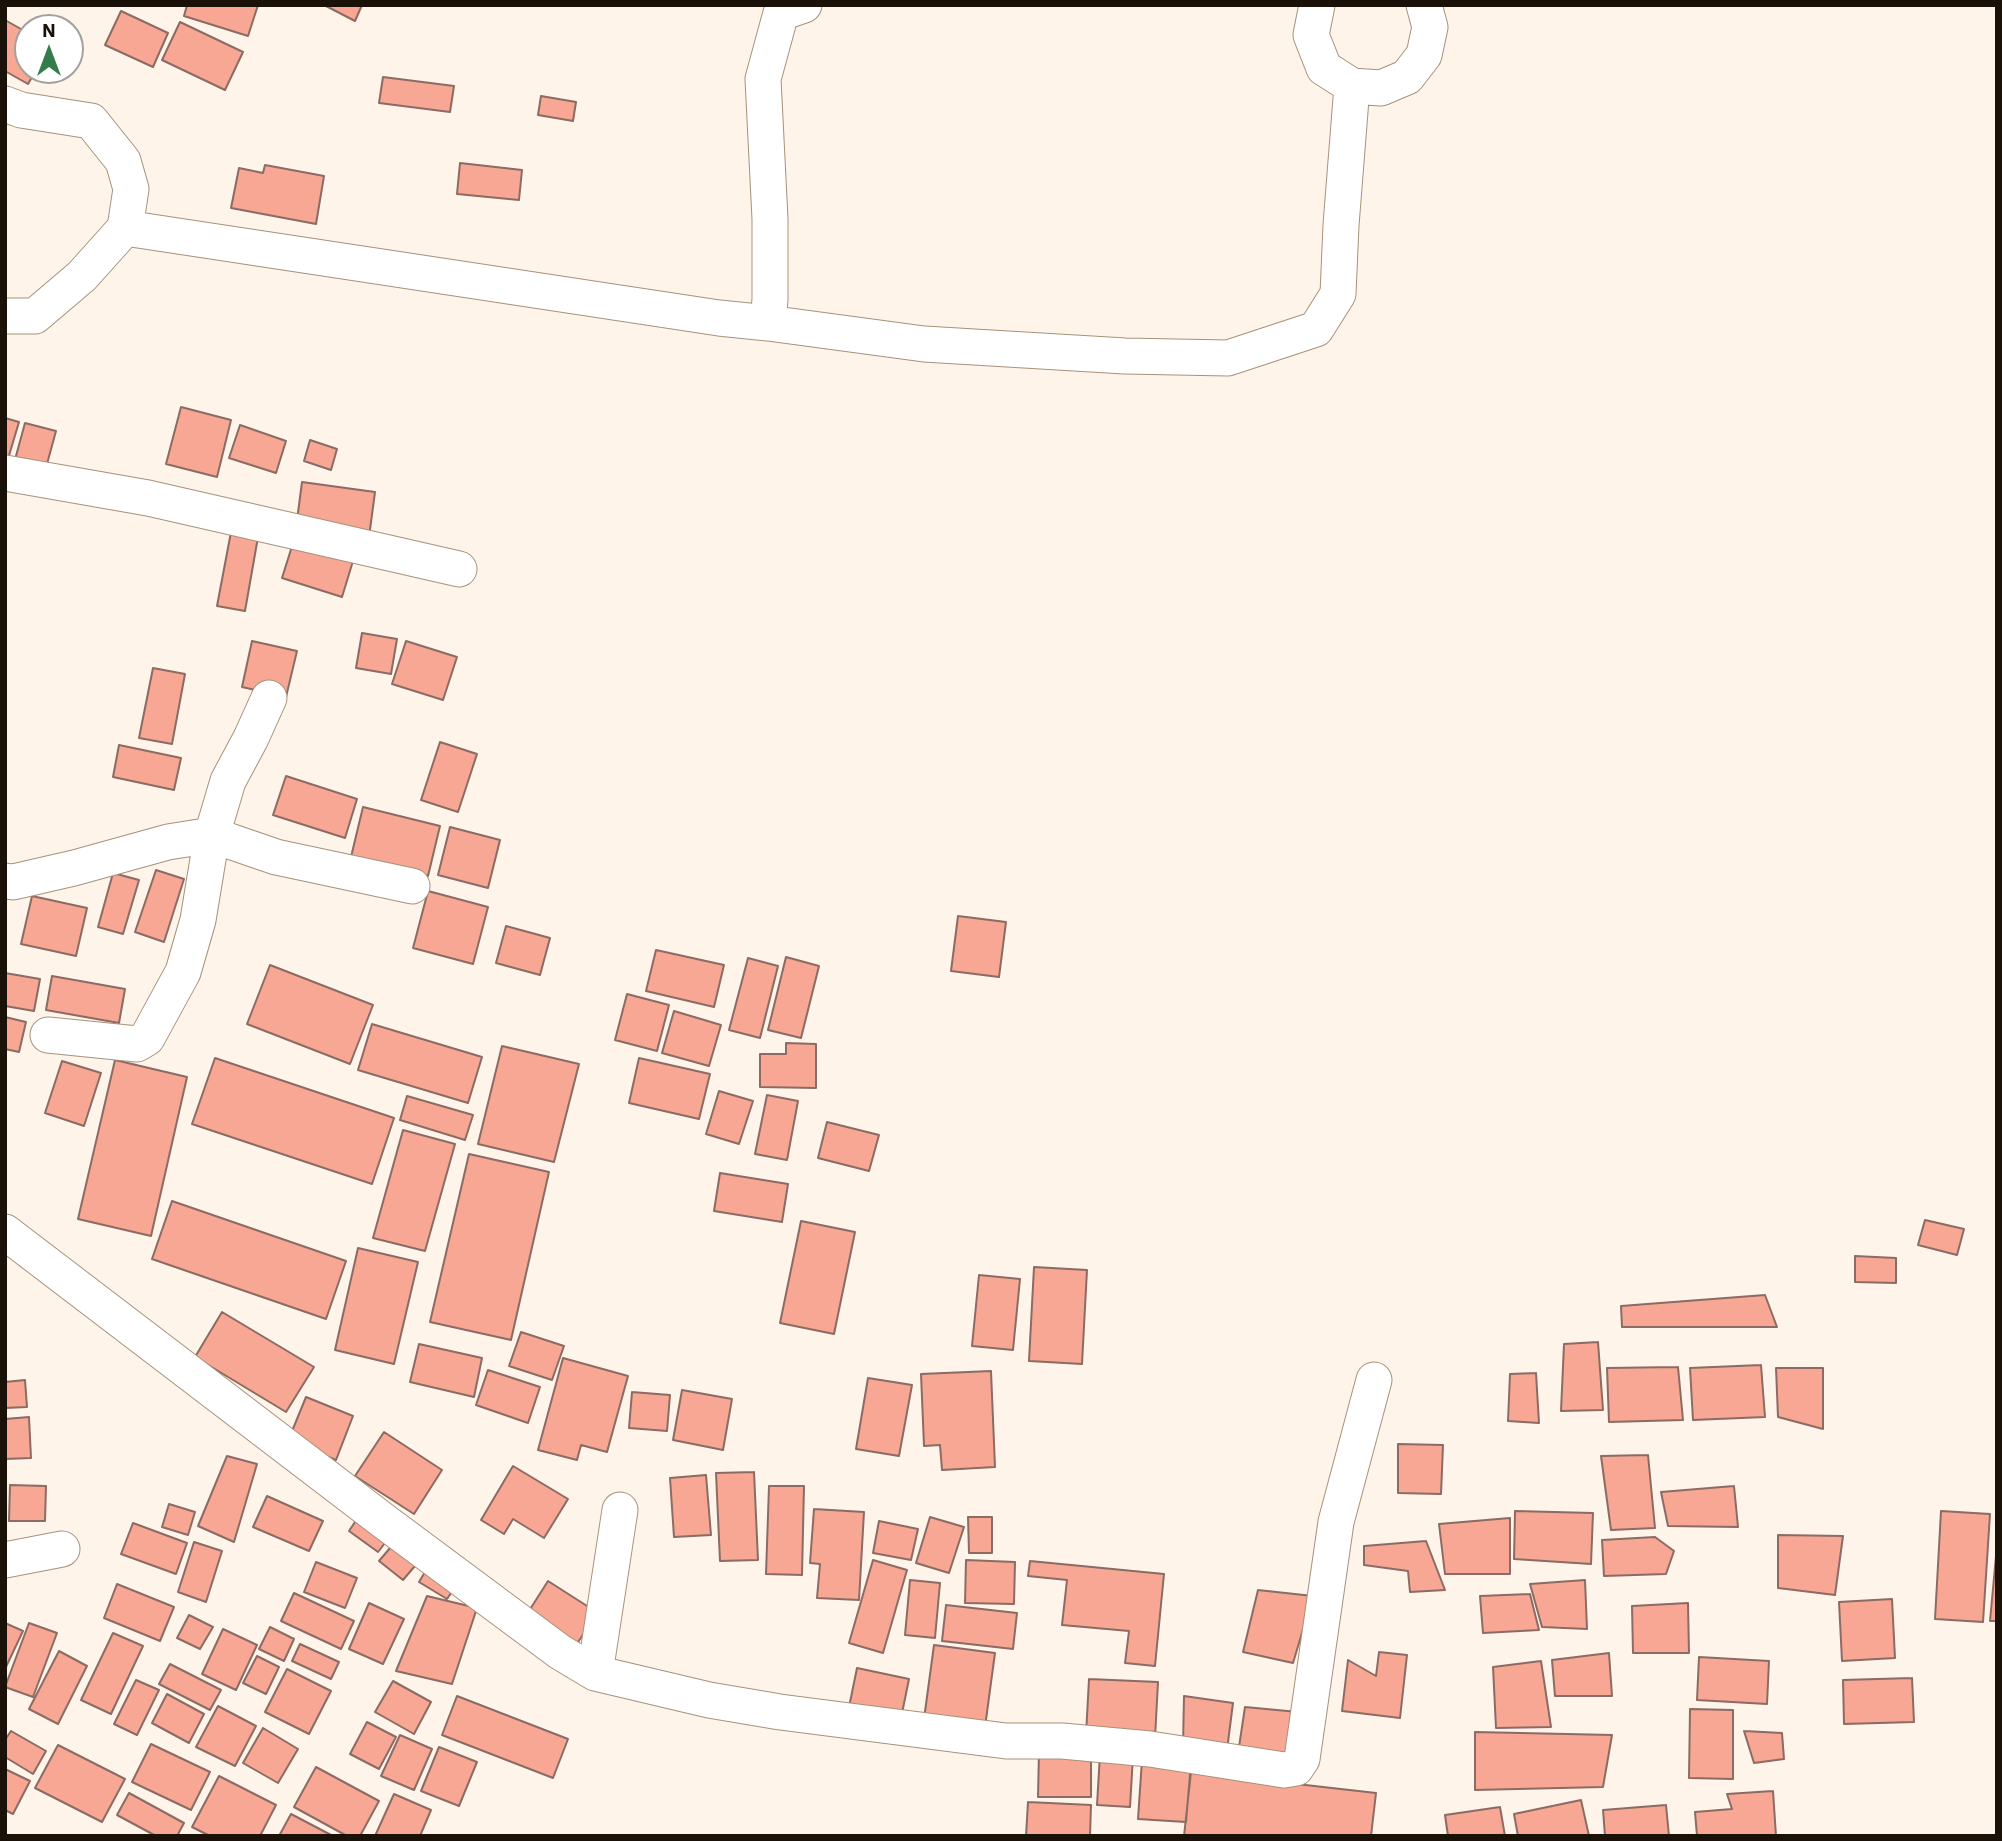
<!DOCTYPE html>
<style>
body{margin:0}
#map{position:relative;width:2002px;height:1841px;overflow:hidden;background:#fef4ea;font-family:"IBM Plex Sans",sans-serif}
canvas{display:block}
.frame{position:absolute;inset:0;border:7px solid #1a1209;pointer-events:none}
.north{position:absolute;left:14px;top:14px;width:70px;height:70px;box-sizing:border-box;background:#fff;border:2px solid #a3a09d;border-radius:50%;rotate:0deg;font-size:19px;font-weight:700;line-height:28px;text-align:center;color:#1a1209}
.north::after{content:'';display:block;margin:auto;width:24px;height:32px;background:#337d4b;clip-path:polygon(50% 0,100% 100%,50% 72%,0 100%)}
</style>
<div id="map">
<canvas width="2002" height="1841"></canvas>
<div class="frame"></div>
<div class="north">N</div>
</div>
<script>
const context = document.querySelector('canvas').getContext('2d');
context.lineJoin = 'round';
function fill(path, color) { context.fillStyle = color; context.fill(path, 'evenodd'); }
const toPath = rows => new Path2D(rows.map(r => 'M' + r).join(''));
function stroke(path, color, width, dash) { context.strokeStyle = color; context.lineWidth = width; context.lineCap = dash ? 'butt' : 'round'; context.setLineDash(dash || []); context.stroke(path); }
const building = toPath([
 [187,5,258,5,248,36,184,16,187,5],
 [324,5,362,5,355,21,324,5],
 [121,11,168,33,153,67,105,45,121,11],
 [5,20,28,33,28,70,36,70,28,84,5,71,5,20],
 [180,22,243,52,225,90,162,60,180,22],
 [383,77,454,86,450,112,379,103,383,77],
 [541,96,576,102,573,121,538,115,541,96],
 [460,163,522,170,519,200,457,194,460,163],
 [265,165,324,176,316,224,231,208,239,168,263,173,265,165],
 [181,407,231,420,217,477,166,464,181,407],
 [5,418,19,422,5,469,5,418],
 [25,423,56,431,44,475,13,467,25,423],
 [240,425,286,441,276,473,229,458,240,425],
 [310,440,337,449,331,470,304,461,310,440],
 [302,482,375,492,369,537,296,528,302,482],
 [231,532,258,537,245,611,217,606,231,532],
 [293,543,353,561,342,597,282,578,293,543],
 [362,633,397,639,391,674,356,668,362,633],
 [252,641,297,651,286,697,242,687,252,641],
 [406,641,457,657,443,700,392,684,406,641],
 [153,668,185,674,172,744,139,738,153,668],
 [440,742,477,754,458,812,421,800,440,742],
 [119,745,181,758,174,790,113,777,119,745],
 [286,776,357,799,345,838,273,815,286,776],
 [363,807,440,826,428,876,351,857,363,807],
 [450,827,500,840,488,888,438,875,450,827],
 [156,870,184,879,164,942,135,932,156,870],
 [113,873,139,880,123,934,98,927,113,873],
 [428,891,488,907,473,964,413,948,428,891],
 [32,896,87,908,76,956,21,944,32,896],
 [958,916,1006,922,999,977,951,971,958,916],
 [506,926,550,938,540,975,496,963,506,926],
 [656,950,724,965,714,1007,646,991,656,950],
 [786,957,819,966,801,1038,768,1030,786,957],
 [748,958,778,966,760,1038,729,1030,748,958],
 [270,965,373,1005,350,1064,247,1024,270,965],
 [5,973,40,979,34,1011,5,1006,5,973],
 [52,976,125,989,119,1023,46,1010,52,976],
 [627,994,669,1005,657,1051,615,1040,627,994],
 [674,1011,721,1025,709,1066,662,1053,674,1011],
 [5,1017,26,1022,19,1052,5,1049,5,1017],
 [372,1024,482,1057,468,1103,358,1070,372,1024],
 [786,1043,816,1044,816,1088,760,1087,760,1054,786,1054,786,1043],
 [502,1046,579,1064,554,1162,478,1144,502,1046],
 [215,1058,394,1118,372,1184,192,1124,215,1058],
 [639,1058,710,1074,699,1119,629,1103,639,1058],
 [115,1060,187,1077,151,1236,78,1219,115,1060],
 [62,1061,101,1073,84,1126,45,1113,62,1061],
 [719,1091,753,1101,739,1144,706,1134,719,1091],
 [767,1095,798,1101,787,1160,755,1154,767,1095],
 [407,1096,473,1115,465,1140,400,1120,407,1096],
 [827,1122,879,1135,869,1171,818,1158,827,1122],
 [403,1130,455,1144,425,1251,373,1238,403,1130],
 [469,1154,549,1172,511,1340,430,1322,469,1154],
 [720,1173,788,1184,782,1222,714,1211,720,1173],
 [172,1201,346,1261,326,1319,152,1259,172,1201],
 [1925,1220,1964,1229,1957,1255,1918,1245,1925,1220],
 [801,1221,855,1232,834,1334,780,1323,801,1221],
 [358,1248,418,1262,394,1364,335,1350,358,1248],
 [1855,1256,1896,1258,1896,1283,1855,1282,1855,1256],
 [1034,1267,1087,1270,1082,1364,1029,1361,1034,1267],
 [979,1275,1020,1279,1013,1350,972,1346,979,1275],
 [1765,1295,1777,1327,1622,1327,1621,1306,1765,1295],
 [222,1312,314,1367,286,1412,195,1357,222,1312],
 [521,1332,564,1346,552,1380,509,1366,521,1332],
 [1598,1342,1603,1410,1561,1411,1564,1344,1598,1342],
 [419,1344,482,1358,474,1397,410,1382,419,1344],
 [563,1358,628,1376,607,1452,581,1445,577,1460,538,1450,563,1358],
 [1761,1365,1765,1417,1693,1420,1690,1368,1761,1365],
 [1678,1367,1683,1420,1609,1422,1607,1368,1678,1367],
 [1776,1368,1823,1368,1823,1429,1778,1417,1776,1368],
 [488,1370,540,1387,528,1423,476,1405,488,1370],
 [991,1371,995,1467,942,1470,940,1445,924,1446,921,1374,991,1371],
 [1536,1373,1539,1423,1508,1421,1510,1374,1536,1373],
 [868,1378,912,1385,899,1456,856,1449,868,1378],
 [25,1380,27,1407,5,1408,5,1382,25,1380],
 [682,1390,732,1399,723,1450,673,1440,682,1390],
 [632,1392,670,1395,667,1431,629,1428,632,1392],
 [306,1397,353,1416,336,1460,288,1441,306,1397],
 [29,1417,31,1458,5,1459,5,1419,29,1417],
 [384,1432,442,1470,414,1514,355,1476,384,1432],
 [1398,1444,1443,1445,1441,1494,1398,1493,1398,1444],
 [1648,1455,1655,1528,1611,1530,1601,1456,1648,1455],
 [227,1456,257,1464,234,1542,198,1526,227,1456],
 [513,1466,568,1499,544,1538,513,1519,504,1534,481,1520,513,1466],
 [754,1472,758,1560,720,1561,716,1473,754,1472],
 [706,1475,711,1535,674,1537,670,1478,706,1475],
 [10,1485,46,1486,45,1521,9,1521,10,1485],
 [769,1486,804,1486,802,1575,766,1574,769,1486],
 [1734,1486,1738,1527,1668,1526,1661,1492,1734,1486],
 [267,1496,323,1521,309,1551,253,1527,267,1496],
 [169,1504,195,1512,188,1535,162,1527,169,1504],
 [814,1509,864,1512,859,1600,817,1598,820,1564,810,1563,814,1509],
 [1515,1511,1593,1513,1591,1564,1514,1559,1515,1511],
 [1941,1511,1990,1514,1983,1622,1935,1619,1941,1511],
 [361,1513,392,1534,378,1552,349,1531,361,1513],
 [930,1517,964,1527,949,1573,916,1563,930,1517],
 [968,1517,992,1517,992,1553,969,1553,968,1517],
 [1510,1518,1510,1574,1445,1574,1439,1524,1510,1518],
 [879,1521,918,1529,911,1560,873,1553,879,1521],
 [133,1523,187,1543,176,1574,121,1554,133,1523],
 [1778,1535,1843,1536,1835,1595,1778,1588,1778,1535],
 [1655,1537,1674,1551,1666,1574,1604,1576,1602,1540,1655,1537],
 [396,1541,420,1560,403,1580,379,1561,396,1541],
 [1426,1541,1445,1590,1410,1592,1408,1571,1364,1565,1364,1546,1426,1541],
 [194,1542,222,1551,206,1602,178,1592,194,1542],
 [1996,1556,1997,1556,1997,1621,1990,1621,1996,1556],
 [873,1560,907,1570,883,1653,849,1643,873,1560],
 [966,1560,1015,1562,1014,1604,965,1603,966,1560],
 [1030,1561,1164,1574,1155,1666,1125,1663,1129,1631,1062,1625,1067,1580,1028,1576,1030,1561],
 [316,1562,357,1578,345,1608,304,1592,316,1562],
 [428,1567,457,1584,447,1599,419,1582,428,1567],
 [910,1580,940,1583,935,1638,905,1635,910,1580],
 [1585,1580,1587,1629,1542,1627,1530,1584,1585,1580],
 [548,1581,598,1613,576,1645,527,1614,548,1581],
 [117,1584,174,1607,160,1641,104,1618,117,1584],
 [1258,1590,1313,1596,1293,1663,1243,1652,1258,1590],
 [294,1593,354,1621,341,1649,281,1621,294,1593],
 [1530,1594,1539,1630,1483,1633,1480,1596,1530,1594],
 [427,1596,477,1608,452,1684,396,1671,427,1596],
 [1892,1599,1895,1658,1842,1661,1839,1602,1892,1599],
 [369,1603,404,1619,383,1664,349,1649,369,1603],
 [1688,1603,1689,1653,1633,1653,1632,1606,1688,1603],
 [946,1605,1017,1613,1013,1649,942,1641,946,1605],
 [189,1615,213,1627,200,1649,177,1638,189,1615],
 [5,1623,23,1631,5,1669,5,1623],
 [29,1623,57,1633,33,1697,5,1687,29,1623],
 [270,1627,294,1639,284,1661,259,1649,270,1627],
 [223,1629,257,1645,236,1690,202,1674,223,1629],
 [113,1633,143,1646,111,1714,81,1700,113,1633],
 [300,1644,339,1662,331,1679,292,1661,300,1644],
 [934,1645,995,1653,985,1727,924,1719,934,1645],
 [59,1651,87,1666,58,1724,29,1709,59,1651],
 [1379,1652,1407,1655,1400,1718,1342,1711,1348,1660,1376,1676,1379,1652],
 [1609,1653,1612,1696,1555,1696,1552,1660,1609,1653],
 [257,1656,279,1667,266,1694,243,1683,257,1656],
 [1699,1657,1769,1661,1767,1704,1697,1700,1699,1657],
 [1541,1661,1551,1727,1496,1728,1493,1667,1541,1661],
 [170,1664,221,1690,210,1710,159,1684,170,1664],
 [857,1668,909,1679,900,1723,848,1712,857,1668],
 [287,1669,331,1691,309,1734,265,1712,287,1669],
 [1912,1678,1914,1722,1844,1724,1843,1680,1912,1678],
 [1089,1679,1158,1682,1155,1738,1086,1735,1089,1679],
 [136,1680,159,1690,137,1735,114,1724,136,1680],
 [393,1681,431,1702,414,1734,375,1712,393,1681],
 [167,1694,204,1714,189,1743,152,1723,167,1694],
 [457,1696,568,1739,553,1778,442,1735,457,1696],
 [1184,1696,1233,1703,1227,1750,1183,1745,1184,1696],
 [218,1706,256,1726,235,1766,196,1747,218,1706],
 [1245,1707,1298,1712,1290,1757,1239,1747,1245,1707],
 [1690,1709,1733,1710,1733,1779,1689,1778,1690,1709],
 [367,1722,396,1737,379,1769,350,1754,367,1722],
 [263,1728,298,1749,278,1783,243,1763,263,1728],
 [11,1731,46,1751,33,1774,5,1757,5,1740,11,1731],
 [1744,1731,1782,1733,1784,1759,1754,1763,1744,1731],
 [1475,1732,1612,1735,1603,1787,1475,1790,1475,1732],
 [400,1735,432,1749,414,1790,381,1776,400,1735],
 [151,1744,210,1772,191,1810,132,1782,151,1744],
 [58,1745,125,1779,102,1822,35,1788,58,1745],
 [439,1747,477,1762,459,1806,421,1791,439,1747],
 [1039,1751,1091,1751,1091,1797,1038,1797,1039,1751],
 [1100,1754,1133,1756,1130,1807,1097,1805,1100,1754],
 [1142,1760,1191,1763,1186,1822,1138,1819,1142,1760],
 [316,1767,379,1801,360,1836,347,1836,294,1807,316,1767],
 [5,1769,30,1781,13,1814,5,1810,5,1769],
 [1191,1772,1376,1793,1371,1836,1184,1836,1191,1772],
 [219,1776,276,1805,260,1836,210,1836,192,1827,219,1776],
 [1773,1791,1776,1836,1697,1836,1695,1812,1732,1809,1727,1794,1773,1791],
 [129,1793,184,1823,177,1836,156,1836,117,1815,129,1793],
 [394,1794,431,1810,420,1836,375,1836,394,1794],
 [1581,1800,1589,1836,1518,1836,1514,1814,1581,1800],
 [1028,1802,1091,1805,1090,1836,1026,1836,1028,1802],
 [1666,1805,1669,1836,1605,1836,1603,1810,1666,1805],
 [1500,1807,1505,1836,1448,1836,1445,1815,1500,1807],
 [291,1814,333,1836,279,1836,291,1814]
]);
fill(building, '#f7a793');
stroke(building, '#8b6b63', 2);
const street = toPath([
 [1317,5,1311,35,1324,68,1352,86,1381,88,1407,77,1424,55,1430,27,1424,5],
 [5,104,21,110,91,121,123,161,131,189,125,228,82,276,35,316,5,316],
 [125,228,719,318,768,323,770,299,770,219,763,79,781,13,804,5],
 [768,323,924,344,1125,356,1228,358,1316,329,1338,294,1341,225,1352,86],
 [5,473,148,498,459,569],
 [5,881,13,882,74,868,168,842,212,835,276,857,412,886],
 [48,1035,137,1044,147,1038,183,972,198,920,212,835,228,781,251,738,269,698],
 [5,1232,385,1522,560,1652,595,1673,709,1700,780,1712,1006,1741,1062,1741,1150,1749,1284,1770,1296,1768,1302,1759,1336,1522,1374,1380],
 [5,1560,62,1549],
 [595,1673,620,1510]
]);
stroke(street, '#a7927a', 37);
stroke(street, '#fff', 35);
</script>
